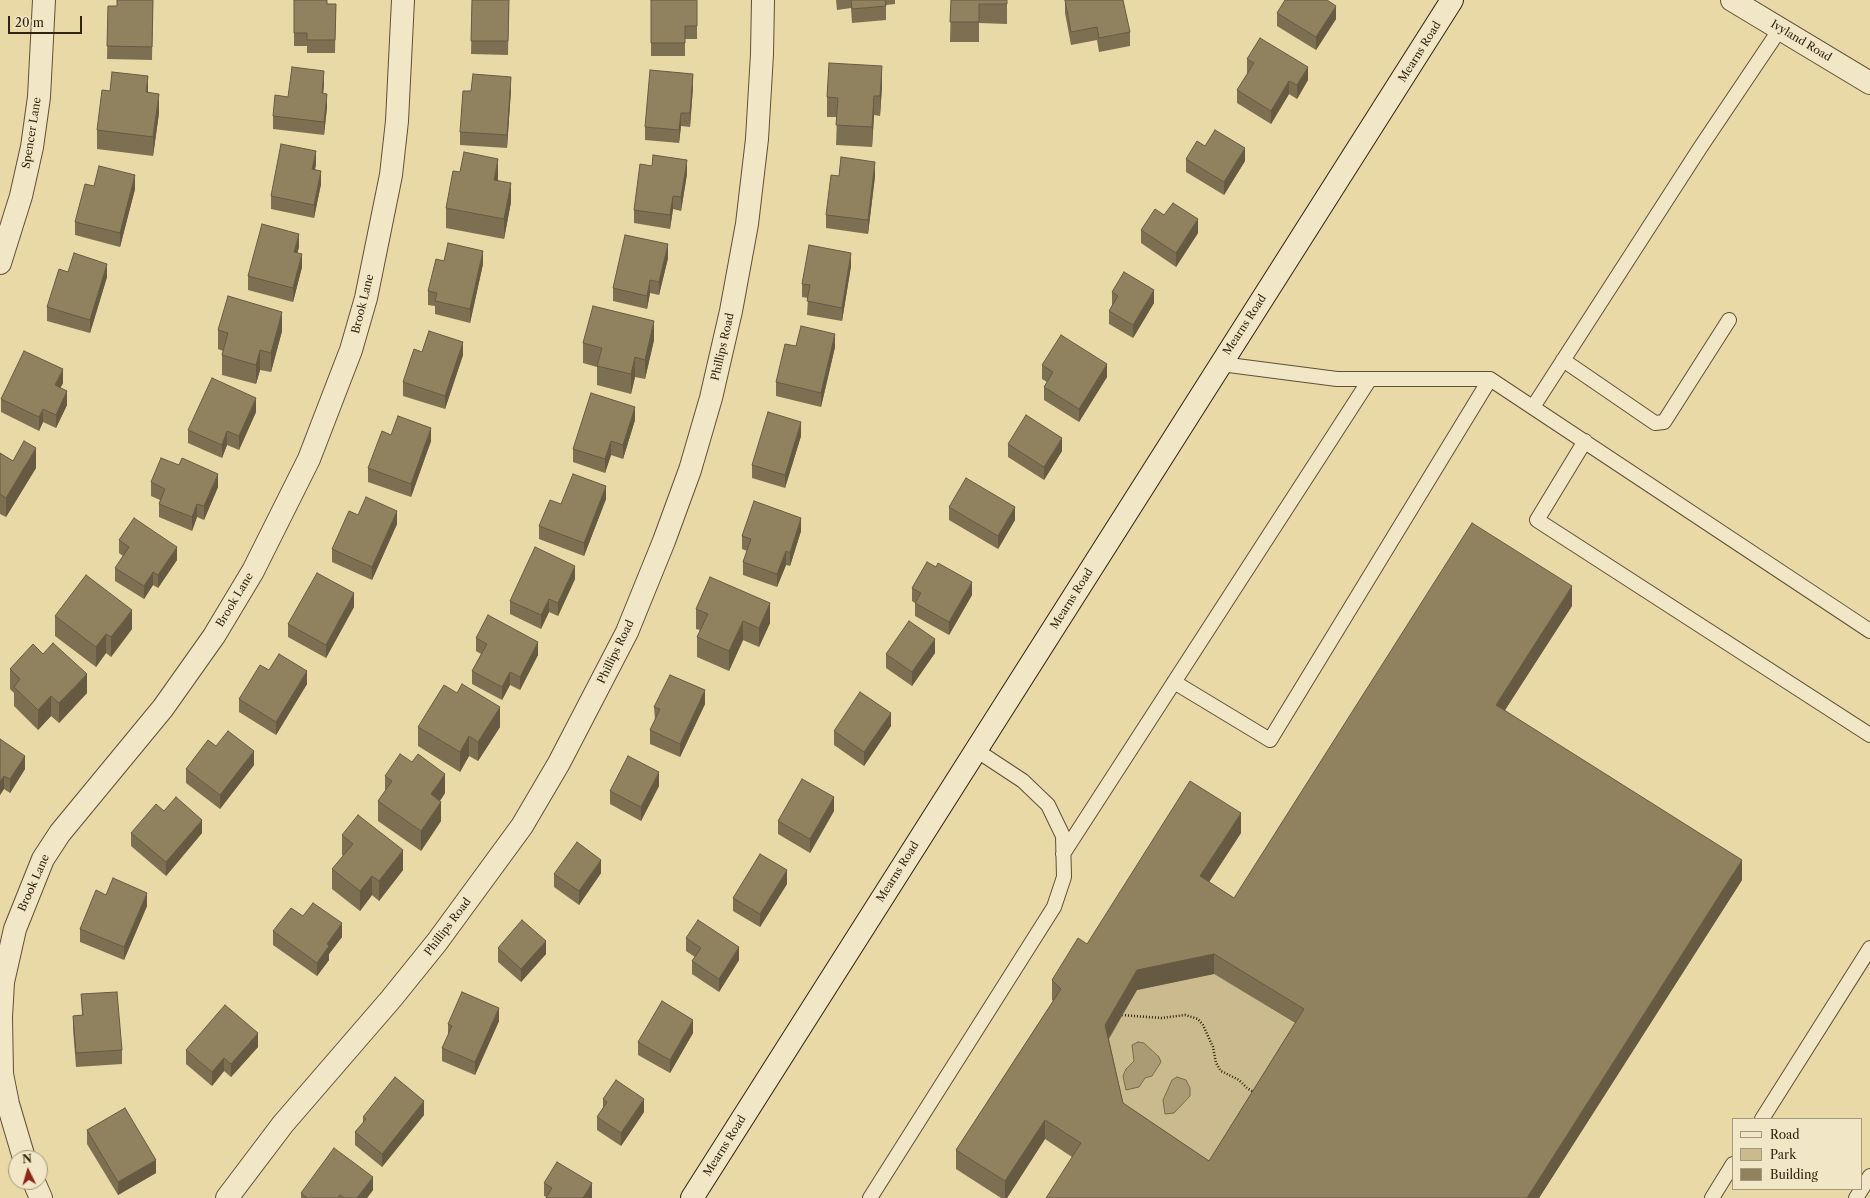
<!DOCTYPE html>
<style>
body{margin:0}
#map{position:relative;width:1870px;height:1198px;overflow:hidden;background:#e9d9a6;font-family:"Libre Caslon Text",serif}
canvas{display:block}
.legend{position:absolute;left:1732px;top:1118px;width:130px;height:72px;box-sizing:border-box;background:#f1e6c5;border:1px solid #a4987d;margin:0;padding:5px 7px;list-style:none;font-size:12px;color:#312312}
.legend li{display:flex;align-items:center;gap:8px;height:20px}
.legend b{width:20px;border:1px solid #a4987d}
.north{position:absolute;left:8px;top:1150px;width:40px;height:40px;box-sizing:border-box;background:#f1e6c5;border:1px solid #a4987d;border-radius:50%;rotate:355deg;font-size:11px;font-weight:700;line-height:16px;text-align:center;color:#312312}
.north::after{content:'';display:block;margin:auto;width:14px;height:18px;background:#8f2418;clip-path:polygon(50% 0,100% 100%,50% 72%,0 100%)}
.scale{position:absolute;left:8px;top:16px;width:74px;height:18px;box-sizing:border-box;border:2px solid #312312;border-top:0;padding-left:5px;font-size:12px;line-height:14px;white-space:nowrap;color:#312312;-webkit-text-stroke:3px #f1e6c5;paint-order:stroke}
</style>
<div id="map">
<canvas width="1870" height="1198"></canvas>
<ul class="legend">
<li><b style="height:5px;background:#f1e6c5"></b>Road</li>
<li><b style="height:11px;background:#caba8d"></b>Park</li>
<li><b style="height:11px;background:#91825f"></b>Building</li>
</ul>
<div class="north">N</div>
<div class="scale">20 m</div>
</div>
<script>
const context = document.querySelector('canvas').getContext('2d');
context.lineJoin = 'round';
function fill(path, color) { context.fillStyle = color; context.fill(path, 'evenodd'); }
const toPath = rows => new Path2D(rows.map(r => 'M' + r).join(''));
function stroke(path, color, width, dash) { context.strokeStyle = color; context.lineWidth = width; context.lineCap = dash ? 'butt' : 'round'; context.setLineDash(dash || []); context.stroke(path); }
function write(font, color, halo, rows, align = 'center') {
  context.font = font + ' "Libre Caslon Text",serif'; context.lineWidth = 3.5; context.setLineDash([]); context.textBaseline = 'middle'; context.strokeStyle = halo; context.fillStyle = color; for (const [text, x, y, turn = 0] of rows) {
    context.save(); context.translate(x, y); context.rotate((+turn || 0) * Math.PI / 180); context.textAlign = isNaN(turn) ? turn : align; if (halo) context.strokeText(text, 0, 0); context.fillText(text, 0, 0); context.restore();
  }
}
fill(toPath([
 [1214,974,1304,1029,1209,1181,1123,1123,1105,1044,1137,990]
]), '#caba8d');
const water = toPath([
 [1138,1042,1144,1043,1159,1057,1161,1062,1152,1076,1145,1078,1139,1087,1126,1090,1123,1076,1126,1069,1134,1061,1132,1045,1138,1042],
 [1177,1077,1186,1080,1190,1088,1190,1096,1174,1113,1165,1114,1163,1100,1172,1080,1177,1077]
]);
fill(water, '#aa9b74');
stroke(water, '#7a6b4d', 1);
const lane = toPath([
 [1563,360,1655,423,1664,422,1729,320],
 [1221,364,1337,379,1490,379,1870,631],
 [1533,407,1700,148,1780,29],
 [1585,441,1537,520,1870,735],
 [1174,682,1270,740,1490,379],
 [1063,854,1370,379],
 [1762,1119,1870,948],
 [870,1198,1054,907,1064,877,1063,836,1048,805,1023,781,976,750],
 [1712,1198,1733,1164],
 [1856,1198,1870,1176]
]);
const street = toPath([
 [1732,0,1870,83],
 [0,263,21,196,32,147,39,97,44,0],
 [24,1158,8,1104,2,1074,1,1017,3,982,15,929,43,859,60,833,163,708,214,636,253,571,309,459,351,350,366,298,391,175,397,121,403,0],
 [34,1182,41,1198],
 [227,1198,283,1124,391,999,437,942,522,826,559,763,627,632,664,541,690,470,711,398,731,311,747,224,757,139,762,54,763,0]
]);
const secondary = toPath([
 [692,1198,1452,0]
]);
stroke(lane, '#5f5037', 16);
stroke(street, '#5f5037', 24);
stroke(secondary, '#312312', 24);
stroke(toPath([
 [1122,1015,1161,1018,1185,1015,1198,1019,1203,1025,1213,1047,1216,1063,1221,1071,1239,1080,1247,1088,1255,1093]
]), '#312312', 2.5, [1, 2]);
stroke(lane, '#f1e6c5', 14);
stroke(street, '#f1e6c5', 22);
stroke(secondary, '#f1e6c5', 22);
fill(toPath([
 [153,0,152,60,107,59,108,6,117,6],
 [294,0,327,4,336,4,335,53,307,53,307,46,294,46],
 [472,0,509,0,508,55,471,54],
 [651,0,697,0,697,39,685,39,685,56,651,56],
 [836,0,895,0,895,4,886,5,886,20,852,23,851,8,837,10],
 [951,0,1007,0,1007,24,979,23,979,42,950,42],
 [1065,0,1130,32,1130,46,1099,52,1097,40,1071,45,1065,13],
 [1277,13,1336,19,1316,50,1277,26],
 [1247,59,1308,80,1297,99,1289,94,1271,124,1237,103,1237,90,1248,73,1247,73],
 [324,84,323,93,327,107,324,135,273,129,273,116],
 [882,86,880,116,874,115,872,147,836,145,837,117,827,117,827,97],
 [693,87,690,127,681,126,679,143,645,140,645,127],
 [511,90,507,148,460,145,460,132],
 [110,91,148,93,159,113,153,156,97,149,97,130],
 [1205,146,1245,161,1224,195,1186,172,1186,159],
 [316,164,315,170,321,184,314,218,271,209,271,196],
 [687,174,681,211,673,209,670,229,634,223,634,210],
 [839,176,875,176,868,234,826,228,826,215],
 [498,178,498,180,511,202,504,239,446,228,446,208],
 [94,186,135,189,120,247,75,235,75,222],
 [1164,215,1198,233,1176,267,1141,243,1141,230],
 [299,247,297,253,302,267,293,302,248,290,248,276],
 [668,258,659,295,650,293,647,309,613,301,613,288],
 [444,261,483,264,470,323,435,314,435,306,428,305,428,291],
 [851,266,842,321,807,315,808,298,802,297,802,284],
 [68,272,107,277,90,333,47,321,47,307],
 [1112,292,1154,303,1133,338,1109,324,1109,311,1112,305],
 [218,330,282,331,271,372,260,370,256,384,222,375,222,355,223,351,218,349],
 [654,340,645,379,635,377,631,394,597,385,597,367,583,363,583,343],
 [835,347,821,407,776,396,776,382],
 [422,352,463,355,445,409,403,396,403,382],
 [1042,365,1107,377,1079,422,1044,400,1044,387,1047,382,1042,379],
 [63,383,60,388,67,405,56,428,43,422,39,431,1,412,1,399],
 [256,412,239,450,227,445,222,458,188,443,188,430],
 [635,420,623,459,611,455,605,473,573,462,573,449],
 [391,435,431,441,411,497,368,482,368,468],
 [801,436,785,488,752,478,752,465],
 [1008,444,1062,451,1044,480,1008,457],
 [0,453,13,461,36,468,6,517,0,514],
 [151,482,218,487,204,520,197,517,192,531,159,517,159,504,160,500,151,496],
 [606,499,584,556,539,539,539,526,561,504],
 [949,507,1015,520,998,549,949,520],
 [358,515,397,524,372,580,332,562,332,549],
 [801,531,790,566,786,565,777,587,743,575,743,562,747,551,742,549,742,536],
 [119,540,177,560,158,588,153,585,144,599,115,581,115,568,123,556,119,553],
 [575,579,558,616,549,612,541,629,510,614,510,601],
 [912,588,972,595,949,635,915,616,915,603,912,601],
 [1572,606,1505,710,1742,880,1539,1198,1072,1157,1045,1139,1007,1198,1001,1198,956,1169,956,1150,1053,1001,1052,1000,1052,980,1087,944,1241,833,1209,882,1234,898],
 [1214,974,1295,1023,1209,1161,1123,1103,1109,1039,1137,990],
 [354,607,326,658,288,637,288,624],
 [696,609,770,623,759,647,743,640,729,671,697,657,697,637,700,630,696,629],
 [55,616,132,629,111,657,106,653,96,667,55,636],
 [476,638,538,655,520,690,510,685,502,700,472,684,472,671,481,654,476,651],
 [935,653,912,686,886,668,886,654],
 [10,669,87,693,59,723,51,716,38,730,14,706,14,693,10,689],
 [269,670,307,684,276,735,239,712,239,699],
 [705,704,680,757,650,744,650,730,655,720,654,707],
 [891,726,864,766,834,745,834,731],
 [418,727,500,727,478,761,469,756,460,772,418,746],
 [0,739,25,769,10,793,4,789,0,795],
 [216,746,254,765,220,809,186,783,186,769],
 [385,776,445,793,440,801,441,821,421,851,378,821,378,801,385,791],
 [659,786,641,821,610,804,610,791],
 [834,811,810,853,778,834,778,821],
 [131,833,202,833,166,876,131,846],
 [342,835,403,870,379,901,372,895,360,911,332,889,332,869,343,856,342,855],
 [601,873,579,905,554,887,554,874],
 [787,884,760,927,733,911,733,898],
 [106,895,147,906,124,960,80,942,80,929],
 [303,916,342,937,329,954,329,960,317,976,273,945,273,931],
 [686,938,739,960,719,992,692,974,692,961,695,957,686,951],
 [498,948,546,954,521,982,498,962],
 [81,994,122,1050,122,1064,76,1067,73,1029,73,1016,82,1015],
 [499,1021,475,1075,442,1061,442,1048,448,1036,448,1024],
 [693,1033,670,1073,638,1055,638,1042],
 [258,1047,231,1077,224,1071,212,1086,186,1064,186,1050],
 [603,1099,644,1112,621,1146,597,1130,597,1117,603,1108],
 [424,1115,382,1167,355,1145,355,1132,363,1123,363,1117],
 [87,1130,156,1173,118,1195,87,1144],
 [544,1183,592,1197,592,1198,546,1198,547,1197,544,1196],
 [373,1190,367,1198,301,1198,301,1193]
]), '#7d7052');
fill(toPath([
 [1336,6,1336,19,1316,50,1316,37],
 [882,66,882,86,880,116,880,96],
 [1308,67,1308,80,1297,99,1297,85],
 [324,71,324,84,322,106,322,93],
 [693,74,693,87,690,127,690,113],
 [148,76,148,96,146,92],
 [511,77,511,90,507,148,507,135],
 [1289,81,1289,94,1271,124,1271,111],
 [159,94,159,113,153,156,153,137],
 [327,94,327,107,324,135,324,122],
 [874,96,874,115,872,147,872,127],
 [681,113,681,126,679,143,679,130],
 [1245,148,1245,161,1224,195,1224,182],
 [316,151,316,164,312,183,312,169],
 [498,159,498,178,494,199,494,180],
 [687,160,687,174,681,211,681,197],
 [875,162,875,176,868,234,868,220],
 [321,171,321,184,314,218,314,205],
 [135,175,135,189,120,247,120,233],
 [511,183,511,202,504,239,504,219],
 [673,196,673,209,670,229,670,215],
 [1198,219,1198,233,1176,267,1176,253],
 [299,234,299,247,294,265,294,252],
 [668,244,668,258,659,295,659,282],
 [483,251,483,264,470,323,470,309],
 [851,253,851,266,842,321,842,308],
 [302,254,302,267,293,302,293,288],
 [107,264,107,277,90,333,90,320],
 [650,280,650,293,647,309,647,296],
 [1154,290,1154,303,1133,338,1133,325],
 [282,312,282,331,271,372,271,353],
 [654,321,654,340,645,379,645,360],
 [835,334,835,347,821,407,821,393],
 [463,342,463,355,445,409,445,396],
 [260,350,260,370,256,384,256,365],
 [635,357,635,377,631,394,631,374],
 [1107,364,1107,377,1079,422,1079,409],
 [63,369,63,383,55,399,55,385],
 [67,391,67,405,56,428,56,415],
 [256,398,256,412,239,450,239,436],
 [635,407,635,420,623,459,623,445],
 [43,409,43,422,39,431,39,417],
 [801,422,801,436,785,488,785,475],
 [431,428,431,441,411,497,411,484],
 [227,431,227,445,222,458,222,445],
 [1062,438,1062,451,1044,480,1044,467],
 [611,441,611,455,605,473,605,459],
 [36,448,36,468,6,517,6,498],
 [218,474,218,487,204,520,204,506],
 [606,486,606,499,584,556,584,543],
 [197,504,197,517,192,531,192,517],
 [1015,507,1015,520,998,549,998,536],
 [397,511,397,524,372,580,372,567],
 [801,518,801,531,790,566,790,553],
 [177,547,177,560,158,588,158,575],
 [786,551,786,565,777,587,777,574],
 [575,566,575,579,558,616,558,603],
 [153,572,153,585,144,599,144,586],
 [972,582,972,595,949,635,949,622],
 [1572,586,1572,606,1496,724,1496,705],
 [354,593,354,607,326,658,326,645],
 [549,599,549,612,541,629,541,615],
 [770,603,770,623,759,647,759,628],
 [132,610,132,629,111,657,111,637],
 [743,621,743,640,729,671,729,651],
 [106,634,106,653,96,667,96,647],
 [935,639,935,653,912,686,912,672],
 [538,642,538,655,520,690,520,677],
 [307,671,307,684,276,735,276,722],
 [510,672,510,685,502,700,502,687],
 [87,674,87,693,59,723,59,703],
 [705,690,705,704,680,757,680,744],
 [51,696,51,716,38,730,38,710],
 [500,707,500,727,478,761,478,742],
 [891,713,891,726,864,766,864,752],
 [469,736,469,756,460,772,460,752],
 [254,751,254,765,220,809,220,795],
 [25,756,25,769,10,793,10,779],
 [659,772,659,786,641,821,641,807],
 [445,774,445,793,431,814,431,794],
 [4,776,4,789,0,795,0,782],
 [834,797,834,811,810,853,810,839],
 [441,802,441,821,421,851,421,831],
 [1241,813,1241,833,1200,896,1200,876],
 [202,820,202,833,166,876,166,862],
 [403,850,403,870,379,901,379,881],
 [601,860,601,873,579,905,579,891],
 [1742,860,1742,880,1539,1198,1527,1198],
 [787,870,787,884,760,927,760,914],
 [372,876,372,895,360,911,360,891],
 [147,893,147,906,124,960,124,947],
 [342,923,342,937,329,954,329,960,317,976,317,963,327,944],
 [546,941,546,954,521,982,521,969],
 [739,947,739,960,719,992,719,979],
 [1214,954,1214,974,1137,990,1105,1044,1105,1025,1137,970],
 [499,1008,499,1021,475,1075,475,1062],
 [693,1020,693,1033,670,1073,670,1060],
 [258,1033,258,1047,231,1077,231,1064],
 [224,1058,224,1071,212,1086,212,1072],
 [644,1099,644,1112,621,1146,621,1133],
 [424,1101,424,1115,382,1167,382,1154],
 [1045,1120,1045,1139,1007,1198,1005,1198,1005,1181],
 [156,1160,156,1173,118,1195,118,1182],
 [373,1177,373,1190,367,1198,357,1198],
 [592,1183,592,1198,583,1198]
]), '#665b42');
const building = toPath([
 [117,0,153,0,152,47,107,46,108,6,117,6,117,0],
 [294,0,327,0,327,4,336,4,335,40,307,40,307,33,294,33,294,0],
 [472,0,509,0,508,41,471,41,472,0],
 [651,0,697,0,697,26,685,26,685,43,651,43,651,0],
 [851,0,885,0,886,6,852,9,851,0],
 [951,0,1007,0,1007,4,979,4,979,22,950,22,951,0],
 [1065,0,1123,0,1130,32,1099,38,1097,27,1071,32,1065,0],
 [1285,0,1327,0,1336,6,1316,37,1277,13,1285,0],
 [1260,38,1308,67,1297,85,1289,81,1271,111,1237,90,1254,63,1247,59,1260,38],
 [829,63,882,66,880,96,874,96,872,127,836,125,838,98,827,97,829,63],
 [292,67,324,71,322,93,327,94,324,122,273,116,275,95,288,97,292,67],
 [650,70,693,74,690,113,681,113,679,130,645,127,650,70],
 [112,72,148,76,146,92,159,94,153,137,97,130,102,90,110,91,112,72],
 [473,74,511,77,507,135,460,132,463,91,471,91,473,74],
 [1215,130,1245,148,1224,182,1186,159,1197,141,1205,146,1215,130],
 [281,144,316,151,312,169,321,171,314,205,271,196,281,144],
 [464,152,498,159,494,180,511,183,504,219,446,208,453,171,460,172,464,152],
 [653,155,687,160,681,197,673,196,670,215,634,210,640,164,652,166,653,155],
 [841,157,875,162,868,220,826,215,831,175,839,176,841,157],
 [99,166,135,175,120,233,75,222,85,184,94,186,99,166],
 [1173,203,1198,219,1176,253,1141,230,1155,209,1164,215,1173,203],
 [262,224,299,234,294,252,302,254,293,288,248,276,262,224],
 [625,235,668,244,659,282,650,280,647,296,613,288,625,235],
 [448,243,483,251,470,309,435,301,437,293,428,291,436,259,444,261,448,243],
 [809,245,851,253,842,308,807,301,810,285,802,284,809,245],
 [74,253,107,264,90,320,47,307,59,269,68,272,74,253],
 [1124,272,1154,290,1133,325,1109,311,1118,296,1112,292,1124,272],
 [228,296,282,312,271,353,260,350,256,365,222,355,228,333,218,330,228,296],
 [593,306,654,321,645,360,635,357,631,374,597,366,602,348,583,343,593,306],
 [801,326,835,334,821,393,776,382,785,344,796,346,801,326],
 [429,331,463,342,445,396,403,382,414,349,422,352,429,331],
 [1061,335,1107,364,1079,409,1044,387,1053,372,1042,365,1061,335],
 [24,351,63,369,55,385,67,391,56,415,43,409,39,417,1,399,24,351],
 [212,378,256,398,239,436,227,431,222,445,188,430,212,378],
 [591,393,635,407,623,445,611,441,605,459,573,449,591,393],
 [768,412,801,422,785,475,752,465,768,412],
 [1026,415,1062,438,1044,467,1008,444,1026,415],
 [398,416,431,428,411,484,368,468,382,431,391,435,398,416],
 [24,441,36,448,6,498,0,494,0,453,13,461,24,441],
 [161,458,179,465,182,458,218,474,204,506,197,504,192,517,159,504,165,489,151,482,161,458],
 [573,474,606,486,584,543,539,526,550,500,561,504,573,474],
 [966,478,1015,507,998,536,949,507,966,478],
 [366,497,397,511,372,567,332,549,349,511,358,515,366,497],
 [754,501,801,518,790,553,786,551,777,574,743,562,751,539,742,536,754,501],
 [134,518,177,547,158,575,153,572,144,586,115,568,129,547,119,540,134,518],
 [1472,523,1572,586,1496,705,1742,860,1527,1198,1046,1198,1081,1143,1045,1120,1005,1181,956,1150,1061,989,1052,980,1078,938,1087,944,1190,781,1241,813,1200,876,1234,898,1472,523],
 [1214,954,1304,1009,1209,1161,1123,1103,1105,1025,1137,970,1214,954],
 [535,547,575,566,558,603,549,599,541,615,510,601,535,547],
 [927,562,936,567,938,563,972,582,949,622,915,603,921,593,912,588,927,562],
 [317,573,354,593,326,645,288,624,317,573],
 [86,575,132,610,111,637,106,634,96,647,55,616,86,575],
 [710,577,770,603,759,628,743,621,729,651,697,637,708,614,696,609,710,577],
 [488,615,538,642,520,677,510,672,502,687,472,671,487,644,476,638,488,615],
 [909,621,935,639,912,672,886,654,909,621],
 [53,643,87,674,59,703,51,696,38,710,14,687,20,679,10,669,33,644,43,654,53,643],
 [279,654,307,671,276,722,239,699,260,665,269,670,279,654],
 [670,675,705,690,680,744,650,730,660,709,654,707,670,675],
 [462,684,500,707,478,742,469,736,460,752,418,727,444,685,457,693,462,684],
 [860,692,891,713,864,752,834,731,860,692],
 [228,731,254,751,220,795,186,769,208,740,216,746,228,731],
 [0,739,25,756,10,779,4,776,0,782,0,739],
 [400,754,412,762,418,754,445,774,431,794,441,802,421,831,378,801,392,781,385,776,400,754],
 [628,756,659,772,641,807,610,791,628,756],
 [802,779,834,797,810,839,778,821,802,779],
 [176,797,202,820,166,862,131,833,156,804,164,811,176,797],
 [358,815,403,850,379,881,372,876,360,891,332,869,353,844,342,835,358,815],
 [577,842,601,860,579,891,554,874,577,842],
 [760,854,787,870,760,914,733,898,760,854],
 [113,878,147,893,124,947,80,929,96,890,106,895,113,878],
 [313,903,342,923,327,944,329,946,317,963,273,931,291,908,303,916,313,903],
 [522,920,546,941,521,969,498,948,522,920],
 [698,920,739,947,719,979,692,961,701,948,686,938,698,920],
 [117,992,122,1050,76,1053,73,1016,83,1015,81,994,117,992],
 [462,992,499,1008,475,1062,442,1048,452,1026,448,1024,462,992],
 [662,1001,693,1020,670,1060,638,1042,662,1001],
 [225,1005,258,1033,231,1064,224,1058,212,1072,186,1050,225,1005],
 [395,1077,424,1101,382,1154,355,1132,366,1119,363,1117,395,1077],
 [616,1080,644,1099,621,1133,597,1117,607,1102,603,1099,616,1080],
 [125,1108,156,1160,118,1182,87,1130,125,1108],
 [334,1148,373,1177,357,1198,344,1198,340,1195,338,1198,307,1198,301,1193,334,1148],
 [557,1162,592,1183,583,1198,546,1198,552,1188,544,1183,557,1162]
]);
fill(building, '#91825f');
stroke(building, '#665b42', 1);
write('11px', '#312312', '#f1e6c5', [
 ["Ivyland Road",1801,41,31],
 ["Mearns Road",1420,52,-58],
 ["Spencer Lane",32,133,-81],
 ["Brook Lane",363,304,-76],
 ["Mearns Road",1245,325,-57],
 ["Phillips Road",723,347,-77],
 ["Mearns Road",1072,599,-58],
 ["Brook Lane",235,600,-59],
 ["Phillips Road",616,652,-64],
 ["Mearns Road",898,872,-58],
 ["Brook Lane",34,883,-66],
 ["Phillips Road",448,927,-53],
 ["Mearns Road",725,1146,-58]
]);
</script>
